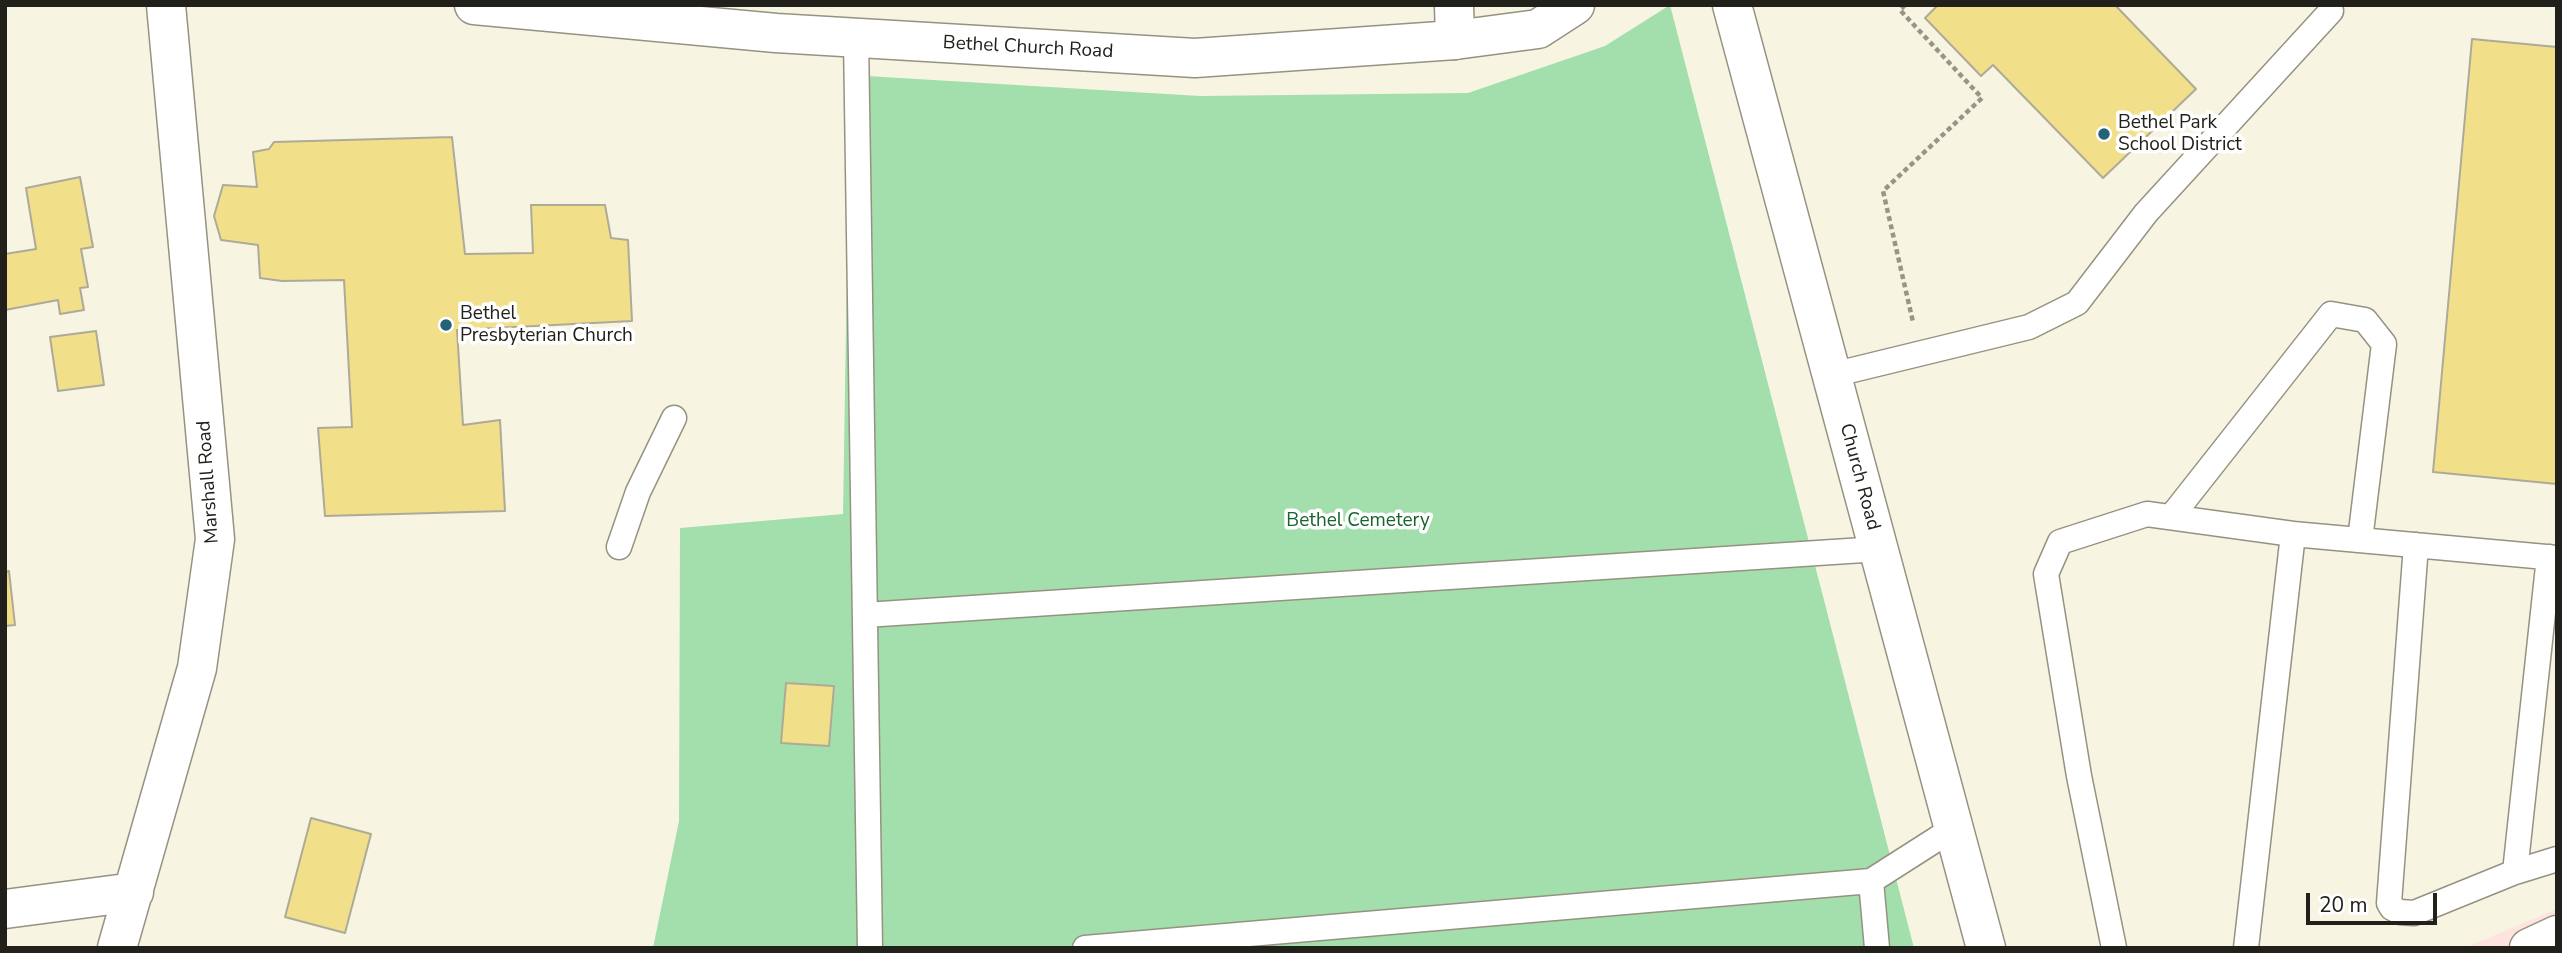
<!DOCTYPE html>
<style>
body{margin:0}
#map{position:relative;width:2562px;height:953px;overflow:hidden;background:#f8f4e2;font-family:"Nunito Sans",sans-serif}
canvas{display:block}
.frame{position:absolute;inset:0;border:7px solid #22201a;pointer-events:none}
.scale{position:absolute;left:2306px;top:893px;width:131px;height:32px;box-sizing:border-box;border:4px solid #22201a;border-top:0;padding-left:9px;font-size:21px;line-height:24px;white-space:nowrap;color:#22201a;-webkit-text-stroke:5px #fff;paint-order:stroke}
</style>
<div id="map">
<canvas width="2562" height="953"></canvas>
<div class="frame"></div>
<div class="scale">20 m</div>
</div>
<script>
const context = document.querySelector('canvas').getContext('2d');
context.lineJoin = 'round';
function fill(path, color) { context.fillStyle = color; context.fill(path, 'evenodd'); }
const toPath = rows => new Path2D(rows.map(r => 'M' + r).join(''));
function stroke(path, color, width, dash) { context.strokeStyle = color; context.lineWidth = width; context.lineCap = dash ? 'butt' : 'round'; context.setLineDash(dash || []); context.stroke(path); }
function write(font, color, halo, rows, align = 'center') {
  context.font = font + ' "Nunito Sans",sans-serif'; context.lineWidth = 7; context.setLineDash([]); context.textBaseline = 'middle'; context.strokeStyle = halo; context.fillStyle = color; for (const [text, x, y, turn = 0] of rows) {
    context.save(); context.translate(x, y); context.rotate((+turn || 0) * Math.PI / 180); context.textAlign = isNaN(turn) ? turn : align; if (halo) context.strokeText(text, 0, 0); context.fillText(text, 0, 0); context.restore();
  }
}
fill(toPath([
 [2557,909,2557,948,2464,948,2469,946]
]), '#fee3df');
fill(toPath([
 [1670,5,1914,948,653,948,679,821,680,528,843,514,850,75,1200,96,1468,93,1605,46]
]), '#a2dfad');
const building = toPath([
 [1938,5,2115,5,2196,89,2103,178,1993,65,1981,76,1925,18,1938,5],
 [2472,39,2557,47,2557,484,2433,472,2472,39],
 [452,137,465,254,533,253,531,205,605,205,611,238,628,240,632,321,457,330,463,425,500,420,505,511,325,516,318,428,352,427,344,280,282,281,260,278,258,245,221,240,214,216,223,185,257,187,253,152,269,149,274,142,452,137],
 [80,177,93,247,81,249,88,287,80,288,84,310,60,314,58,300,5,310,5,254,36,249,26,188,80,177],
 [96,331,104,385,58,391,50,337,96,331],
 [9,571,15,625,5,626,5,572,9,571],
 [786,683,834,686,829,746,781,743,786,683],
 [311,818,371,834,345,933,285,917,311,818]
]);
fill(building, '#f2df8a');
stroke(building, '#aeaa99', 2);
const service = toPath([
 [856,38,870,948],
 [1832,375,2029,327,2077,303,2146,213,2331,11],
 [2171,517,2331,314,2365,320,2384,344,2360,540],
 [2416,545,2389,903,2392,908,2400,912,2414,913,2515,872,2557,859],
 [619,547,638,492,674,418],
 [865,615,1879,549],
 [2515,872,2549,557],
 [1871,881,1877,948],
 [1085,948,1871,881,1954,828],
 [2114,948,2079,776,2046,574,2060,542,2147,514,2293,534],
 [2246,948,2293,534,2557,558]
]);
const minor = toPath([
 [1454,5,1455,40],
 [1732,5,1986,948],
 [5,909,134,892],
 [117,948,197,668,215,539,166,5],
 [2529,948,2557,935]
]);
const tertiary = toPath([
 [474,5,776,33,1195,58,1455,40,1538,29,1575,5]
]);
stroke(service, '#969281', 27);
stroke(minor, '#969281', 41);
stroke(tertiary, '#969281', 41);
stroke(toPath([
 [1905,5,1900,10,1982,98,1883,191,1913,322]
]), '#979488', 4.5, [5, 3.5]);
stroke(service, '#fff', 24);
stroke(minor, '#fff', 38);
stroke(tertiary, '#fff', 38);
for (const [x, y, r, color] of [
 [2104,134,7,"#236378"],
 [446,325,7,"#236378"]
]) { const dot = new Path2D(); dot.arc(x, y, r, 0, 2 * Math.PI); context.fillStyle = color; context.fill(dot); stroke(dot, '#fff', 2.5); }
write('19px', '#22201a', '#fff', [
 ["Bethel Church Road",1028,48,3],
 ["Church Road",1859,477,75],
 ["Marshall Road",209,482,-94]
]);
write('19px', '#22201a', '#fff', [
 ["Bethel Park",2118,123],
 ["School District",2118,145],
 ["Bethel",460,314],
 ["Presbyterian Church",460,336]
], 'left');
write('19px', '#186430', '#fff', [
 ["Bethel Cemetery",1358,521]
]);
</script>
